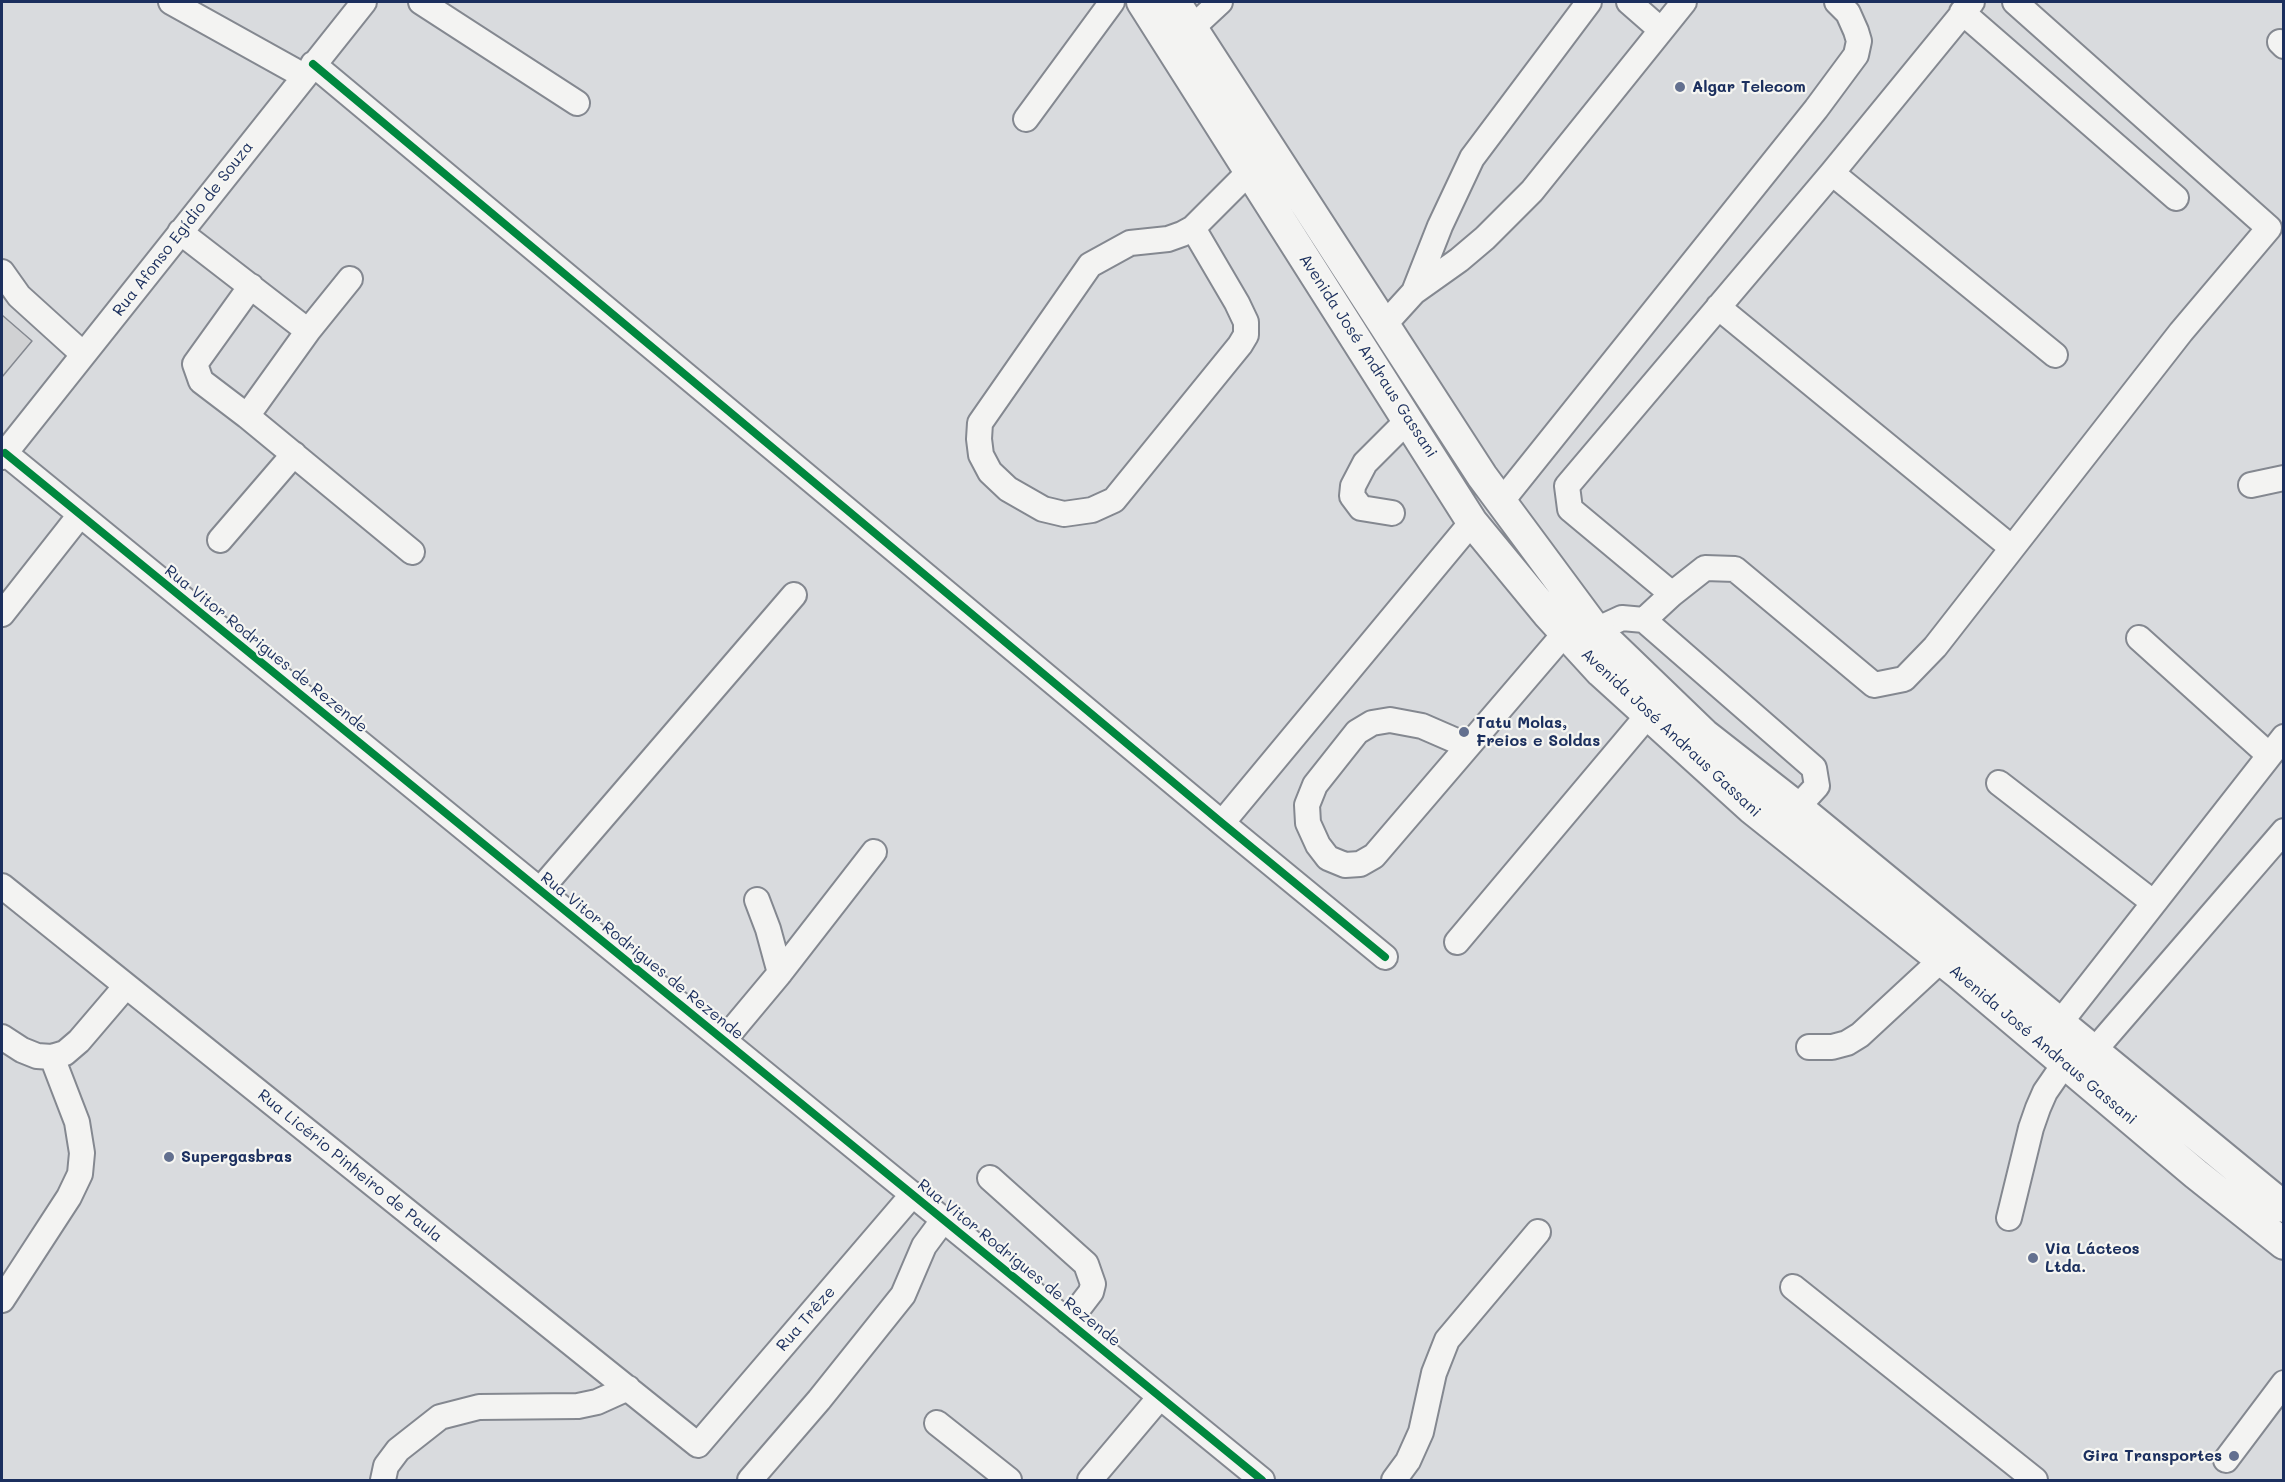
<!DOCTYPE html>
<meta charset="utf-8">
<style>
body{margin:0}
#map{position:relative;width:2285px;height:1482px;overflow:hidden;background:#e9eae9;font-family:Mali,sans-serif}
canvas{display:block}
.frame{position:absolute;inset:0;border:3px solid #1b2f5e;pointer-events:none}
</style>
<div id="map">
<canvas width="2285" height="1482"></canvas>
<div class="frame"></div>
</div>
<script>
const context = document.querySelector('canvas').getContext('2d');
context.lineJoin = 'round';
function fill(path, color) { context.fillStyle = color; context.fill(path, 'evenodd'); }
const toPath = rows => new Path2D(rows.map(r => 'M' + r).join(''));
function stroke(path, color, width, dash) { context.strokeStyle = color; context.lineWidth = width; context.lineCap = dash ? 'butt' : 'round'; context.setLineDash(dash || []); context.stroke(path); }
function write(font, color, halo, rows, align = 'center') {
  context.font = font + ' Mali,sans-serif'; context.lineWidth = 4.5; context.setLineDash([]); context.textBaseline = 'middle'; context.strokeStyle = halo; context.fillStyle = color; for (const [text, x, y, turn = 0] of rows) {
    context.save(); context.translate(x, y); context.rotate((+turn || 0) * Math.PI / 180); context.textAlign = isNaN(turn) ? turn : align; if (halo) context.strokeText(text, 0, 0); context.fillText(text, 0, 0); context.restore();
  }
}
fill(toPath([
 [2,2,2283,2,2283,1480,2,1480]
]), '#d9dbde');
const building = toPath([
 [2,315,32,341,2,377,2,315]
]);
fill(building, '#d0d1d3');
stroke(building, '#848890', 1.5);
const minor = toPath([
 [171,2,304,76],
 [421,2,577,103],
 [1629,2,1661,30],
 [1962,12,2176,198],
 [1192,28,1220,2],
 [2280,42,2284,46],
 [313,64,1222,823,1385,957],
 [1026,119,1112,2],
 [1832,173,2055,355],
 [1193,228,1237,303,1246,322,1246,335,1240,345,1114,500,1092,510,1064,514,1043,509,1008,489,990,472,981,455,979,439,980,423,1090,265,1130,243,1168,239,1182,234,1193,228,1250,171],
 [180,232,308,331,247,416,412,552],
 [2,272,19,296,83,354],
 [1414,292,1440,226,1472,158,1589,2],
 [1718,307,2012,548],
 [1384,325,1414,292,1459,260,1485,238,1532,191,1684,2],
 [308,331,350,279],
 [247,416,201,381,195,364,251,286],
 [5,453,1262,1480],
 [2,457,364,2],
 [2251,485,2284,478],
 [1501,502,1816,109,1856,55,1859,41,1856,31,1848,13,1837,2],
 [1392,513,1361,508,1352,496,1353,486,1365,463,1408,420],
 [220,540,294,454],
 [1672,594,1570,509,1567,486,1832,173,1972,2],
 [2,614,80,515],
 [1644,620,1672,594,1705,568,1735,569,1874,685,1904,679,1935,647,2181,332,2269,228,2015,2],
 [1596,630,1622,618,1644,620,1814,768,1817,786,1785,821],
 [2139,638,2269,755],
 [1468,746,1422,726,1390,720,1372,723,1357,732,1315,785,1307,805,1308,823,1318,845,1328,858,1345,865,1360,864,1374,856,1565,633],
 [1999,783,2154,903],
 [1222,823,1472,522],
 [2,886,698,1445,913,1194],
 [540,890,794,595],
 [757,900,768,929,780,973],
 [1457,942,1648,715],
 [2059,1024,2284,737],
 [2,1037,22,1050,37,1056,52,1057,65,1053,79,1041,126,986],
 [724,1040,780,973,874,852],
 [1809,1047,1832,1047,1847,1043,1860,1035,1941,960],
 [2093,1052,2284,831],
 [990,1178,1086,1264,1093,1284,1091,1292,1068,1322],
 [2009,1218,2031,1128,2038,1108,2045,1092,2065,1063],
 [1793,1287,2035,1480],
 [2,1300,69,1197,80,1174,82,1153,77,1122,52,1057],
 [937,1423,1009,1480],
 [2226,1460,2284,1383],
 [383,1480,386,1466,398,1450,440,1417,479,1407,578,1406,597,1402,628,1388],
 [750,1480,819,1400,903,1295,924,1246,944,1219],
 [1090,1480,1160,1397],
 [1394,1480,1408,1461,1421,1432,1434,1373,1447,1340,1538,1232]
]);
const major = toPath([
 [1142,2,1472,522,1547,613,1601,672,1751,808,1959,974,2196,1174,2284,1244],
 [1175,2,1482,476,1596,630,1705,735,1797,807,2284,1207]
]);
stroke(minor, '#848890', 28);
stroke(major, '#848890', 34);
stroke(minor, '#f3f3f2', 24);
stroke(major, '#f3f3f2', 30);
stroke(toPath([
 [313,64,1222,823,1385,957],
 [5,453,1262,1480]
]), '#00873e', 8);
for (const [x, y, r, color] of [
 [1680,87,6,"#63708f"],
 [1464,732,6,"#63708f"],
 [169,1157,6,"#63708f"],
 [2033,1258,6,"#63708f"],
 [2234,1456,6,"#63708f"]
]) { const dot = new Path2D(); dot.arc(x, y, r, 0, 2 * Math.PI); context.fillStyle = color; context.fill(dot); stroke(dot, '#f6f6f2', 2); }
write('bold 16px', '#1b2f5e', '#f6f6f2', [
 ["Algar Telecom",1692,87],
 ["Tatu Molas,",1476,723],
 ["Freios e Soldas",1476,741],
 ["Supergasbras",181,1157],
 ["Via Lácteos",2045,1249],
 ["Ltda.",2045,1267],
 ["Gira Transportes",2222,1456,"right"]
], 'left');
write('16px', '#1b2f5e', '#f6f6f2', [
 ["Rua Afonso Egídio de Souza",183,229,-52],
 ["Avenida José Andraus Gassani",1368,356,57],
 ["Rua Vitor Rodrigues de Rezende",266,649,39],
 ["Avenida José Andraus Gassani",1671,733,43],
 ["Rua Vitor Rodrigues de Rezende",642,956,39],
 ["Avenida José Andraus Gassani",2043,1045,40],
 ["Rua Licério Pinheiro de Paula",350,1166,39],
 ["Rua Vitor Rodrigues de Rezende",1019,1263,39],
 ["Rua Trêze",806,1319,-49]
]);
</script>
